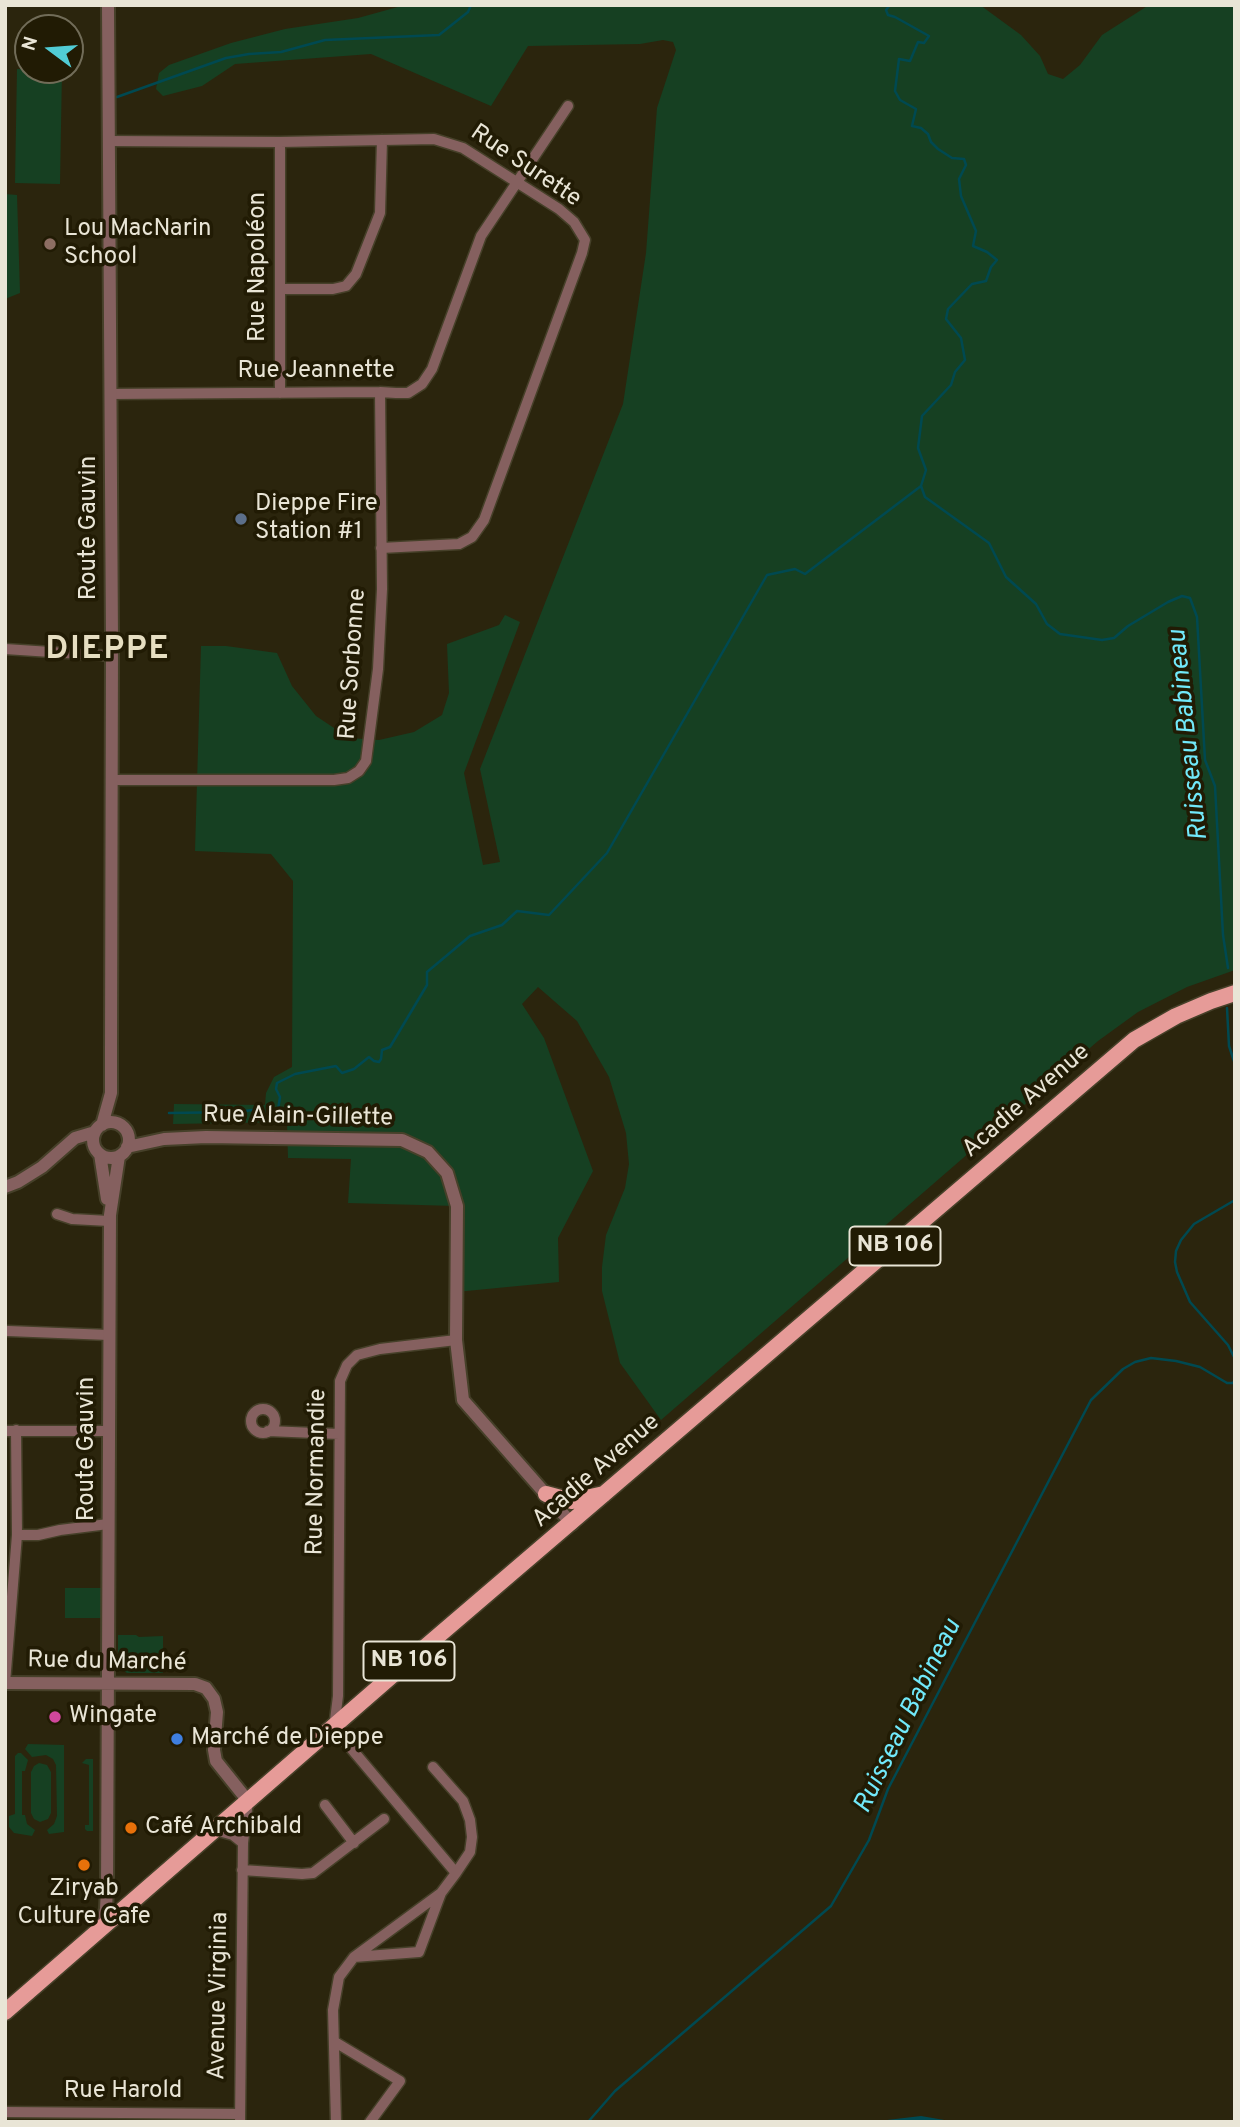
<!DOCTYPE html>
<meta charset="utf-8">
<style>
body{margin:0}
#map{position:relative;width:1240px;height:2127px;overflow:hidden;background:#2b250d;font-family:Overpass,sans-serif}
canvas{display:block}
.frame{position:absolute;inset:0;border:7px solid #e9e5d6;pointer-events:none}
.north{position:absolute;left:14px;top:14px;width:70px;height:70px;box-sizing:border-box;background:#211b04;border:2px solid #716c58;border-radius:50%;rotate:286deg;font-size:19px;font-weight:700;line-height:28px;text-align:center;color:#e9e5d6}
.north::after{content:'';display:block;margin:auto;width:24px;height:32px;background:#51ccd5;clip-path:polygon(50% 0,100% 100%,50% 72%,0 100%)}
</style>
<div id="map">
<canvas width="1240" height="2127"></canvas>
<div class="frame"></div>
<div class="north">N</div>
</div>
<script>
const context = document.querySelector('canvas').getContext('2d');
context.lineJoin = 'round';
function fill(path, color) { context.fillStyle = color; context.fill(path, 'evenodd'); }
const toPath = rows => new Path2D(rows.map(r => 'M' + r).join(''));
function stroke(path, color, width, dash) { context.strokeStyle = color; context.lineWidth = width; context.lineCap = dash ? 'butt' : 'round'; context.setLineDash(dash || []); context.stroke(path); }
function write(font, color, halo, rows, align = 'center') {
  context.font = font + ' Overpass,sans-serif'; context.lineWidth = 7; context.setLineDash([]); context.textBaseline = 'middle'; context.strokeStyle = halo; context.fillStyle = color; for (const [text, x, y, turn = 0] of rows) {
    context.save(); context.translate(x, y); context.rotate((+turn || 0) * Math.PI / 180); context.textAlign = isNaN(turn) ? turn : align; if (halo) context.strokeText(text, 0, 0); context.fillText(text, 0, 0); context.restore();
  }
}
fill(toPath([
 [405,5,980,5,1021,35,1040,56,1048,74,1063,79,1080,65,1102,35,1149,5,1235,5,1235,970,1187,987,1138,1012,1098,1041,661,1420,620,1363,602,1291,602,1267,606,1235,625,1188,629,1164,626,1133,609,1077,577,1021,538,987,522,1004,544,1038,593,1171,558,1238,559,1282,456,1292,456,1206,348,1203,351,1159,288,1158,287,1122,173,1124,174,1104,265,1105,266,1093,274,1077,292,1067,293,881,271,854,195,851,201,646,226,646,277,653,292,686,316,716,349,738,379,740,414,732,442,715,449,693,447,644,499,625,505,615,520,622,464,773,483,865,500,862,480,769,623,404,646,253,657,108,676,50,673,42,663,40,640,44,528,46,491,106,371,54,235,64,202,86,163,96,156,89,159,73,169,65,231,43,285,29,358,18],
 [17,69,62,70,60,184,15,183],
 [5,194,17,195,20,293,5,299],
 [65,1588,103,1588,103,1618,65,1618],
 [118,1635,136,1635,139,1637,163,1636,163,1673,127,1673,120,1668,118,1661],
 [28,1744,64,1745,64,1832,49,1834,47,1830,54,1824,57,1816,56,1765,53,1759,46,1755,32,1757,25,1749],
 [18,1753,21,1753,28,1760,25,1771,22,1771,22,1815,25,1815,27,1824,35,1830,32,1836,14,1833,9,1827,9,1816,15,1814,15,1756],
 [86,1759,93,1759,93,1831,87,1831,85,1829,85,1825,89,1825,89,1765,82,1763],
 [39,1763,47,1765,51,1772,51,1813,48,1819,40,1822,34,1819,31,1813,31,1772,34,1766]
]), '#164022');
fill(toPath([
 [921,2116,956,2122,870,2122]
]), '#004951');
stroke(toPath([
 [117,97,226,58,249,54,281,52,325,40,439,35,468,12,471,5],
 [921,486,925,497,989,543,1006,577,1036,604,1047,624,1060,634,1102,640,1114,638,1128,626,1168,602,1182,596,1190,598,1197,617,1205,760,1215,786,1223,935,1228,968],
 [1227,1008,1229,1046,1235,1064],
 [169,1113,239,1112,252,1110,267,1113,278,1110,280,1097,276,1089,277,1083,295,1074,336,1066,342,1073,354,1069,369,1057,374,1061,379,1062,381,1059,382,1050,390,1047,427,985,427,972,470,936,502,925,517,911,549,915,607,853,767,575,795,569,805,574,921,486,926,470,918,448,922,416,951,385,955,372,965,360,961,338,946,319,948,309,972,284,986,281,991,267,997,260,987,252,973,246,976,231,961,196,959,179,966,165,964,159,952,158,938,149,931,142,928,134,921,128,912,126,916,109,900,100,895,91,899,59,910,61,918,42,924,43,929,36,895,17,888,15,886,10,890,5],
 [1235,1200,1194,1224,1181,1240,1176,1251,1175,1262,1177,1272,1190,1302,1228,1345,1235,1359],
 [588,2122,615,2091,831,1906,869,1840,888,1789,1091,1400,1123,1369,1135,1362,1151,1358,1176,1361,1200,1367,1227,1383,1233,1383,1235,1380]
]), '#004951', 2.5);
const minor = toPath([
 [109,141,280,142,434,139,463,148,559,209,574,222,585,240,582,253,484,520,472,537,459,544,381,548],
 [280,289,333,289,346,286,356,274,380,213,382,140],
 [280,393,280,142],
 [110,394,380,392,396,393,408,393,422,384,432,369,481,236,568,106],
 [5,649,112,656],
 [111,780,334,780,348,778,359,771,366,761,378,669,382,589,380,392],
 [57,1214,72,1219,109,1221],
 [8,1331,109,1335],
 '251 1421a12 12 0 1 1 24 0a12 12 0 1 1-24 0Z',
 [16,1430,17,1535,38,1535,60,1530,108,1524],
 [5,1431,109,1431],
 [268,1431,339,1434],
 [5,1683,17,1535],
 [433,1767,463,1801,470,1820,472,1837,470,1852,456,1873],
 [325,1805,354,1843],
 [215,1830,233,1835,243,1843],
 [242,1870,302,1874,313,1873,384,1819],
 [354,1957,419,1952,441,1893],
 [335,2042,400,2081,370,2122],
 [5,2112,240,2114],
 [240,2122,243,1843,248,1801],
 [336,2122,333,2010,339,1977,354,1957,441,1893,456,1873,334,1728,338,1696,340,1381,347,1365,357,1355,380,1349,456,1340]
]);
const tertiary = toPath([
 '93 1140a18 18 0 1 1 36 0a18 18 0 1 1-36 0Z',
 [102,1125,111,1093,111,1046,112,641,108,5],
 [127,1147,164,1139,206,1137,402,1140,428,1152,447,1173,457,1206,456,1340,463,1400,572,1524],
 [100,1154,107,1199],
 [5,1187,18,1182,42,1167,75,1138,95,1132],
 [5,1683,195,1684,206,1688,214,1699,217,1712,214,1750,216,1761,248,1801],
 [101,1929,106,1909,107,1889,110,1215,119,1156]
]);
const primary = toPath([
 [546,1494,572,1501,604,1494],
 [5,2012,403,1666,1134,1040,1176,1016,1211,1001,1235,993]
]);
stroke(minor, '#464029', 13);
stroke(tertiary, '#464029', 16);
stroke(primary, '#464029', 19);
stroke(minor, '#85605f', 10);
stroke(tertiary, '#85605f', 12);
stroke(primary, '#e69b98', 16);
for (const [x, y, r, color] of [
 [50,244,7,"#8d6e63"],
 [241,519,7,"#5c6f8a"],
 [55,1717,7,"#d1479c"],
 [177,1739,7,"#3f7fe0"],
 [131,1828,7,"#e8710a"],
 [84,1865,7,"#e8710a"]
]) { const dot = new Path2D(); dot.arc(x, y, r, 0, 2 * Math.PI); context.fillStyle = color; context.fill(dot); stroke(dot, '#211b04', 2.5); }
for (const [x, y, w] of [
 [895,1246,91],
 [409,1661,91]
]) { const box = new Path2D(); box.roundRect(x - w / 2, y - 19.5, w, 39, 5); context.fillStyle = '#211b04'; context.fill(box); stroke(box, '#e9e5d6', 2); }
write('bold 23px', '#e9e5d6', null, [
 ["NB 106",895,1246],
 ["NB 106",409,1661]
]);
write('24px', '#e9e5d6', '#211b04', [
 ["Rue Surette",525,167,34],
 ["Rue Napoléon",259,267,-90],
 ["Rue Jeannette",316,372],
 ["Route Gauvin",90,528,-90],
 ["Rue Sorbonne",354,664,-86],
 ["Acadie Avenue",1027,1102,-41],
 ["Rue Alain-Gillette",298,1118,1],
 ["Route Gauvin",88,1449,-90],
 ["Rue Normandie",318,1472,-89],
 ["Acadie Avenue",597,1472,-41],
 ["Rue du Marché",107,1663,1],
 ["Avenue Virginia",220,1996,-89],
 ["Rue Harold",123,2092]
]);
write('24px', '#e9e5d6', '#211b04', [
 ["Lou MacNarin",64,230],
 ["School",64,258],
 ["Dieppe Fire",255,505],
 ["Station #1",255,533],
 ["Wingate",69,1717],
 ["Marché de Dieppe",191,1739],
 ["Café Archibald",145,1828],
 ["Ziryab",84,1890,"center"],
 ["Culture Cafe",84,1918,"center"]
], 'left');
write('italic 26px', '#71e9fa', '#211b04', [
 ["Ruisseau Babineau",1190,735,-96],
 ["Ruisseau Babineau",909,1717,-64]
]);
context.letterSpacing = '2px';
write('bold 32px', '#e6dec1', '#211b04', [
 ["DIEPPE",108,652]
]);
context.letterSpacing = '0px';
</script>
